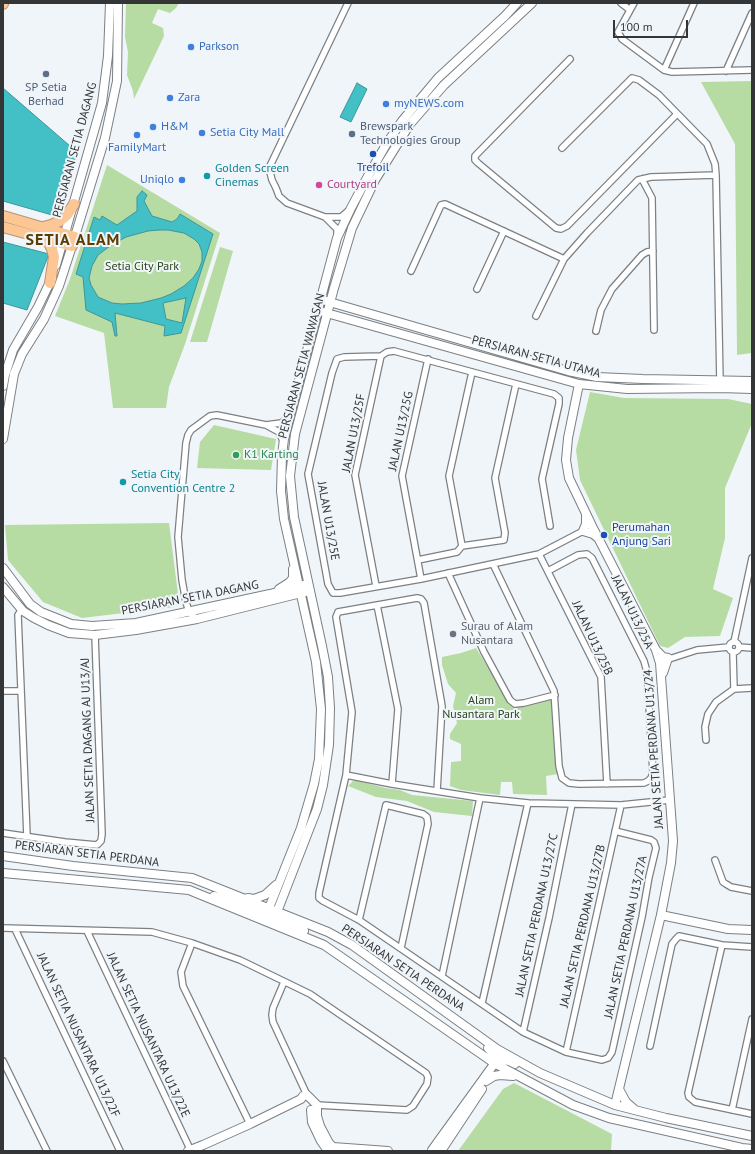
<!DOCTYPE html>
<style>
body{margin:0}
#map{position:relative;width:755px;height:1154px;overflow:hidden;background:#f0f5fa;font-family:"PT Sans",sans-serif}
canvas{display:block}
.frame{position:absolute;inset:0;border:4px solid #333537;pointer-events:none}
.scale{position:absolute;left:613px;top:20px;width:75px;height:18px;box-sizing:border-box;border:2px solid #333537;border-top:0;padding-left:5px;font-size:12px;line-height:14px;white-space:nowrap;color:#333537;-webkit-text-stroke:3px #f0f5fa;paint-order:stroke}
</style>
<div id="map">
<canvas width="755" height="1154"></canvas>
<div class="frame"></div>
<div class="scale">100 m</div>
</div>
<script>
const context = document.querySelector('canvas').getContext('2d');
context.lineJoin = 'round';
function fill(path, color) { context.fillStyle = color; context.fill(path, 'evenodd'); }
const toPath = rows => new Path2D(rows.map(r => 'M' + r).join(''));
function stroke(path, color, width, dash) { context.strokeStyle = color; context.lineWidth = width; context.lineCap = dash ? 'butt' : 'round'; context.setLineDash(dash || []); context.stroke(path); }
function write(font, color, halo, rows, align = 'center') {
  context.font = font + ' "PT Sans",sans-serif'; context.lineWidth = 4; context.setLineDash([]); context.textBaseline = 'middle'; context.strokeStyle = halo; context.fillStyle = color; for (const [text, x, y, turn = 0] of rows) {
    context.save(); context.translate(x, y); context.rotate((+turn || 0) * Math.PI / 180); context.textAlign = isNaN(turn) ? turn : align; if (halo) context.strokeText(text, 0, 0); context.fillText(text, 0, 0); context.restore();
  }
}
fill(toPath([
 [126,3,179,3,176,8,170,13,158,9,152,23,163,28,164,36,134,99,133,91,127,75,128,52,125,37],
 [752,81,752,353,737,355,735,144,701,82],
 [107,165,220,233,185,344,169,387,166,408,113,408,104,333,55,316,70,279],
 [220,247,233,251,207,342,190,342],
 [590,392,624,398,728,399,752,404,752,423,725,488,725,538,713,589,733,598,720,636,685,637,668,648,660,646,580,480,576,450],
 [214,425,276,439,271,470,197,468,200,442],
 [169,523,179,602,174,607,82,618,43,602,8,560,5,525],
 [476,648,504,693,514,707,530,704,547,697,554,702,558,774,546,776,547,795,513,794,512,782,501,782,500,795,461,790,450,786,451,762,461,761,461,744,450,739,450,734,457,723,453,706,456,693,448,684,442,665,442,657,461,653],
 [354,780,386,788,400,790,412,795,473,801,472,816,434,812,407,801,376,797,348,786],
 [514,1083,612,1134,611,1151,458,1151,503,1089]
]), '#b6dba3');
const water = toPath([
 [357,83,367,89,351,122,340,117,357,83],
 [3,88,77,152,59,217,3,201,3,88],
 [142,191,147,195,144,201,152,216,172,222,177,219,180,214,213,234,181,333,164,336,165,326,115,313,117,336,115,336,112,322,86,310,83,277,76,274,94,217,100,220,102,216,117,225,137,211,137,197,142,191],
 [159,230,168,230,184,233,194,239,199,244,202,252,202,261,199,269,193,278,184,286,171,294,161,298,141,303,122,304,112,303,98,297,91,285,89,278,92,266,98,255,110,246,126,237,148,231,159,230],
 [186,298,182,323,166,319,163,303,186,298],
 [3,242,49,254,27,310,3,303,3,242]
]);
fill(water, '#42c0c5');
stroke(water, '#3e969a', 1);
const street = toPath([
 [348,3,269,168,272,180,276,188,279,196,287,203,325,217,341,217,348,211],
 [621,3,630,10],
 [634,3,618,32,622,39,664,70,672,72,752,70],
 [570,59,475,156,475,160,478,163,556,228,561,229,567,226,677,114],
 [664,70,694,3],
 [726,71,752,13],
 [562,148,632,78,639,80,659,95,707,144,715,164,716,175,720,383],
 [642,179,652,198,654,330],
 [325,217,337,229,337,236],
 [411,271,441,205,445,204,564,259],
 [477,289,504,231],
 [536,316,564,259,587,233,638,180,651,177,716,175],
 [596,331,601,310,612,289,642,255,647,252,653,251],
 [266,425,281,423,289,418],
 [550,526,542,479,559,404,559,398,554,394,394,351,387,352,381,356,344,357,337,359,332,373,308,474,328,584,333,593,340,593,421,579,539,554,585,530],
 [462,546,449,476,472,372],
 [539,554,601,677,607,784],
 [418,560,457,552,462,546,504,540,505,533,495,478,516,384],
 [493,564,554,691,559,766,562,778,569,783,579,784,644,783,648,781,651,778,653,773,647,672,644,661,592,558,587,554,578,555,548,571],
 [448,573,484,652,510,700,515,704,524,703,555,695],
 [421,579,402,476,428,359],
 [376,586,355,475,381,356],
 [377,605,398,709,392,784],
 [22,609,18,615,27,836],
 [197,619,189,612,186,602,182,580,178,537,186,443,188,435,191,430,210,416,217,415,266,425,279,432,283,441],
 '729 647a5 5 0 1 1 10 0a5 5 0 1 1-10 0Z',
 [734,642,752,558],
 [739,647,752,648],
 [733,653,734,689],
 [666,660,697,650,729,647],
 [3,691,21,691],
 [706,740,705,727,708,714,716,702,734,689,752,688],
 [346,775,319,893,319,898,323,901,359,920,523,1032,566,1052,602,1060,608,1058,612,1052,642,917,649,877,656,848,654,842,651,840,615,831],
 [437,791,442,706,424,603,421,599,417,598,338,612,336,617,352,712,346,775,392,784,480,798,528,803,621,805,670,800],
 [3,833,65,842,97,845,101,841,102,834,95,635],
 [715,860,723,882,726,884,731,887,752,891],
 [359,920,386,805,423,814,427,817,428,824,401,948],
 [3,928,152,932,192,943,240,960,310,994,426,1073,428,1077,427,1084,413,1106,407,1110,317,1105],
 [15,929,120,1151],
 [87,931,190,1149],
 [192,943,181,972,183,986,250,1124],
 [722,945,688,1093,689,1097,695,1102,752,1114],
 [442,976,480,798],
 [284,982,273,1008,272,1015,273,1022,307,1095],
 [482,1003,528,803],
 [523,1032,549,918,572,804],
 [650,1046,672,944,676,939,679,936,722,945,752,947],
 [566,1052,621,805],
 [3,1061,47,1151],
 [732,1110,752,1019]
]);
const secondary = toPath([
 [56,265,102,103,108,56,110,3],
 [326,301,568,371,597,377,643,379,752,381],
 [323,312,579,384,627,389,720,388,752,389],
 [579,384,568,438,566,460,569,478,592,526,656,650,660,663,673,841,671,863,661,915,615,1105],
 [3,386,5,375,13,350,38,307,52,278],
 [3,439,14,374,22,354,44,319,59,286,72,246,105,138,117,81,118,3],
 [586,515,586,524,583,531,593,534,598,538],
 [3,568,30,604,41,612,71,624,92,626,136,623,270,594,303,585],
 [3,587,23,611,34,618,48,625,69,633,95,635,136,630,197,619,305,592],
 [279,589,290,582,293,578,293,569],
 [657,651,663,657,668,658,663,673],
 [3,856,73,866,192,878,328,932,352,945,497,1049,540,1073,615,1105,666,1118,752,1136],
 [3,873,189,890,324,945,494,1063,573,1105,609,1118,742,1148,752,1149],
 [214,896,227,899,270,916,304,931],
 [248,898,254,899,265,895,276,885],
 [277,912,317,809,323,785,329,745,330,708,328,677,322,646,294,517,290,476,295,434,334,288,352,228,375,180,410,124,444,85,532,3],
 [661,915,728,929,752,930],
 [270,916,269,908,301,828,314,784,319,759,321,709,316,662,284,519,281,491,282,455,284,439,289,418,337,238,351,208,368,176,387,143,402,121,438,78,505,16,517,3],
 [488,1048,498,1059,509,1061,515,1064],
 [486,1081,494,1076,500,1075,513,1076],
 [619,1089,626,1102,634,1109],
 [311,1110,312,1122,321,1141,328,1151],
 [432,1150,497,1060],
 [188,1151,203,1145,250,1124,301,1099,303,1096,307,1095,317,1105,317,1116,320,1126,329,1143,333,1147,388,1151],
 [441,1151,482,1089]
]);
const highway = toPath([
 [3,4,3,3],
 [3,216,75,237],
 [3,227,72,246],
 [43,227,51,225,60,221,67,215,74,204],
 [42,238,49,243,52,249,54,257,50,283]
]);
stroke(street, '#7b8084', 8);
stroke(secondary, '#7b8084', 10);
stroke(highway, '#b69474', 12);
stroke(street, '#fff', 5.5);
stroke(secondary, '#fff', 8);
stroke(highway, '#fdc795', 10);
for (const [x, y, r, color] of [
 [191,47,4,"#3f7fe0"],
 [46,74,4,"#5c6f8a"],
 [170,98,4,"#3f7fe0"],
 [386,104,4,"#3f7fe0"],
 [153,127,4,"#3f7fe0"],
 [202,133,4,"#3f7fe0"],
 [352,134,4,"#5c6f8a"],
 [137,135,4,"#3f7fe0"],
 [373,154,4,"#1a4fb4"],
 [207,176,4,"#0f9aa8"],
 [182,180,4,"#3f7fe0"],
 [319,185,4,"#d1479c"],
 [236,455,4,"#2e9e5b"],
 [123,482,4,"#0f9aa8"],
 [604,535,4,"#1a4fb4"],
 [453,634,4,"#6b7280"]
]) { const dot = new Path2D(); dot.arc(x, y, r, 0, 2 * Math.PI); context.fillStyle = color; context.fill(dot); stroke(dot, '#f0f5fa', 1.5); }
write('12px', '#366cbe', '#f0f5fa', [
 ["Parkson",199,47],
 ["Zara",178,98],
 ["myNEWS.com",394,104],
 ["H&M",161,127],
 ["Setia City Mall",210,133],
 ["FamilyMart",137,148,"center"],
 ["Uniqlo",174,180,"right"]
], 'left');
write('12px', '#4e5e75', '#f0f5fa', [
 ["SP Setia",46,88],
 ["Berhad",46,102],
 ["Brewspark",360,127,"left"],
 ["Technologies Group",360,141,"left"]
]);
write('12px', '#333537', '#f0f5fa', [
 ["PERSIARAN SETIA DAGANG",75,150,-75],
 ["PERSIARAN SETIA UTAMA",536,357,15],
 ["PERSIARAN SETIA WAWASAN",302,366,-75],
 ["JALAN U13/25G",401,431,-78],
 ["JALAN U13/25F",354,433,-79],
 ["JALAN U13/25E",328,521,80],
 ["PERSIARAN SETIA DAGANG",190,598,-11],
 ["JALAN U13/25A",632,612,64],
 ["JALAN U13/25B",592,638,65],
 ["JALAN SETIA DAGANG AJ U13/AJ",88,740,-92],
 ["JALAN SETIA PERDANA U13/24",654,749,-94],
 ["PERSIARAN SETIA PERDANA",87,854,7],
 ["JALAN SETIA PERDANA U13/27C",537,915,-78],
 ["JALAN SETIA PERDANA U13/27B",583,926,-77],
 ["JALAN SETIA PERDANA U13/27A",626,937,-78],
 ["PERSIARAN SETIA PERDANA",403,968,34],
 ["JALAN SETIA NUSANTARA U13/22F",78,1035,65],
 ["JALAN SETIA NUSANTARA U13/22E",148,1035,65]
]);
write('12px', '#164399', '#f0f5fa', [
 ["Trefoil",373,168],
 ["Perumahan",612,528,"left"],
 ["Anjung Sari",612,542,"left"]
]);
write('12px', '#0d838f', '#f0f5fa', [
 ["Golden Screen",215,169],
 ["Cinemas",215,183],
 ["Setia City",131,475],
 ["Convention Centre 2",131,489]
], 'left');
write('12px', '#b23c85', '#f0f5fa', [
 ["Courtyard",327,185]
], 'left');
write('12px', '#284615', '#f0f5fa', [
 ["Setia City Park",142,267],
 ["Alam",481,701],
 ["Nusantara Park",481,715]
]);
write('12px', '#27864d', '#f0f5fa', [
 ["K1 Karting",244,455]
], 'left');
write('12px', '#5b616d', '#f0f5fa', [
 ["Surau of Alam",461,627],
 ["Nusantara",461,641]
], 'left');
context.letterSpacing = '1px';
write('bold 16px', '#5b3d01', '#f0f5fa', [
 ["SETIA ALAM",73,240]
]);
context.letterSpacing = '0px';
</script>
